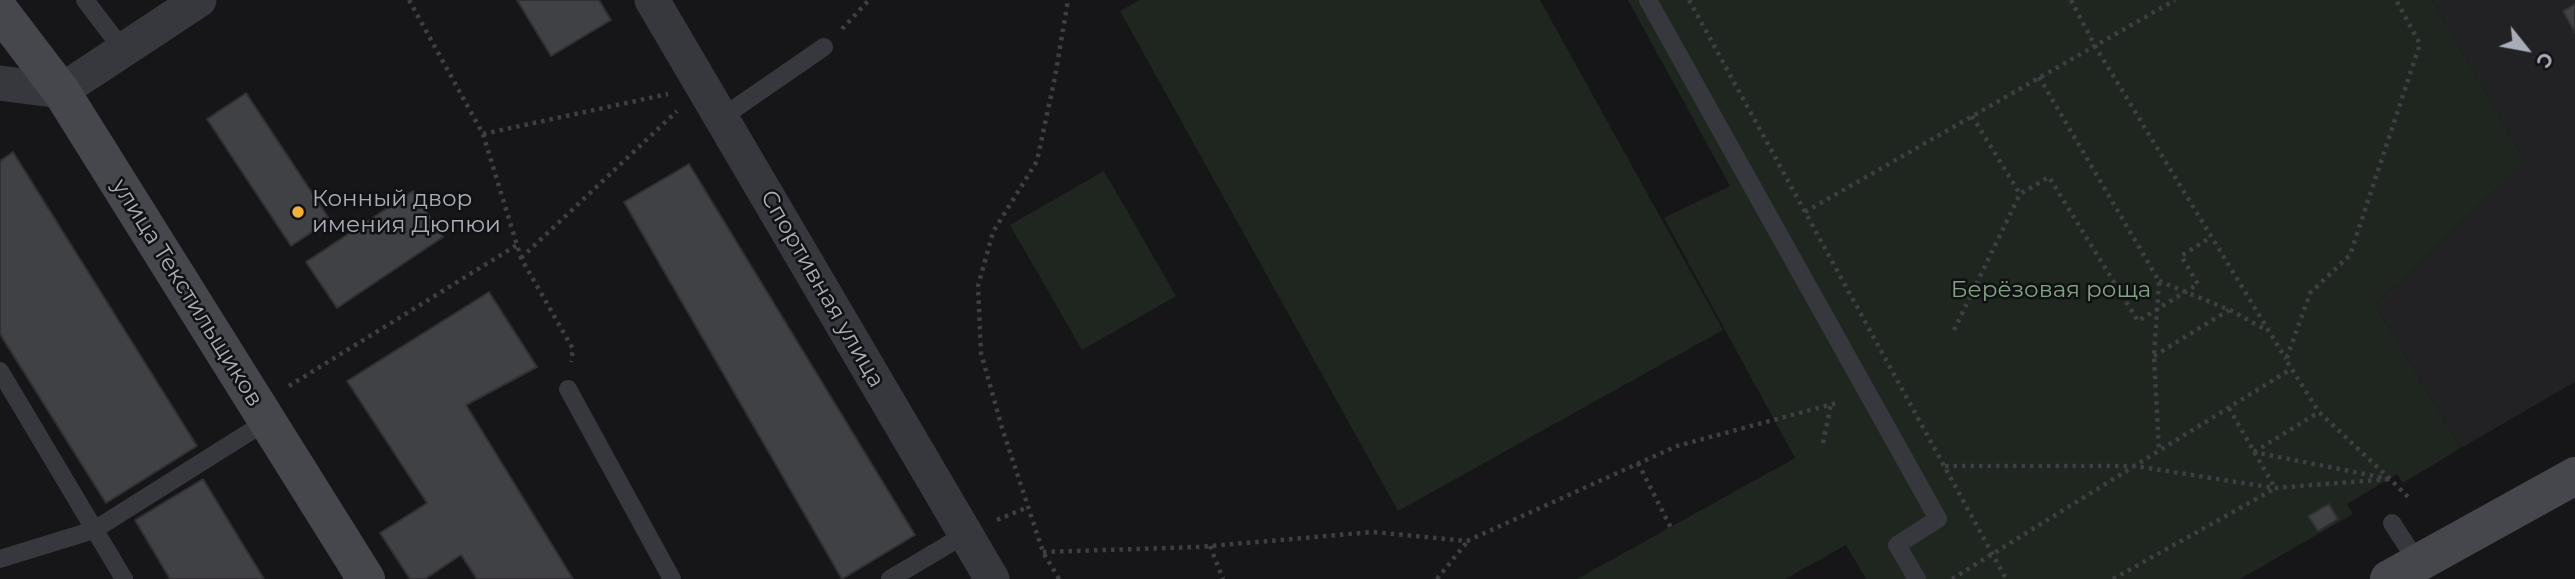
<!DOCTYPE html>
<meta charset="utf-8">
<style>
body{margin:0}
#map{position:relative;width:2575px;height:579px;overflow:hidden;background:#161618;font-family:Montserrat,sans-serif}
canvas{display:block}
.north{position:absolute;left:2491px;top:14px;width:70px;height:70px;-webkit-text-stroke:5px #111113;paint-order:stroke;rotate:121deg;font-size:19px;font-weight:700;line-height:28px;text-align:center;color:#a8adb8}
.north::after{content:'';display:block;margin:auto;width:24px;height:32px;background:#a8adb8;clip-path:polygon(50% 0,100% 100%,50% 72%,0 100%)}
</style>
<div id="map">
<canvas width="2575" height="579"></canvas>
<div class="north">С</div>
</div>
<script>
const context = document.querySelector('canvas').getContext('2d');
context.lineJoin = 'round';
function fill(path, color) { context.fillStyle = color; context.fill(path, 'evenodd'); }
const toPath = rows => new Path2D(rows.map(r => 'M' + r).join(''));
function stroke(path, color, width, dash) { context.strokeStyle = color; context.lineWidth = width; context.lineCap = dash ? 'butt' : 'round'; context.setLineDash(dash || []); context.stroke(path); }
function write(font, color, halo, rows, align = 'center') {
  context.font = font + ' Montserrat,sans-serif'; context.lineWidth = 5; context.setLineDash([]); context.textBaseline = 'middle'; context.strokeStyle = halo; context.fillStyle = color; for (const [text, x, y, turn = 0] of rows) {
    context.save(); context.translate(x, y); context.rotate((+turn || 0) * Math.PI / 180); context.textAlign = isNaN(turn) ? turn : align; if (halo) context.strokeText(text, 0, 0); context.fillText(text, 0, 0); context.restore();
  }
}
fill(toPath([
 [2432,0,2575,0,2575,382,2461,448,2375,305,2525,161]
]), '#222225');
fill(toPath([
 [1140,0,1540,0,1723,330,1398,511,1120,11],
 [1628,0,2432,0,2525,161,2375,305,2461,448,2403,483,2397,474,2347,504,2353,514,2240,579,1866,579,1846,545,1785,579,1577,579,1795,458,1664,218,1730,186],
 [1104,171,1176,296,1082,350,1010,225]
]), '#1e261f');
const building = toPath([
 [517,0,599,0,611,20,551,56,517,0],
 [2575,4,2575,33,2563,11,2575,4],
 [246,93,330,220,291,246,207,119,246,93],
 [13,152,197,446,106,503,0,334,0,161,13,152],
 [689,164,915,535,842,579,624,202,689,164],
 [413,191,443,237,337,308,306,262,413,191],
 [489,292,537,367,466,405,573,579,477,579,461,555,425,579,410,579,380,533,427,503,347,381,489,292],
 [203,479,264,579,170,579,135,520,203,479],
 [2329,504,2338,519,2318,531,2308,516,2329,504]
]);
fill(building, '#404145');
stroke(building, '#303034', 2);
stroke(toPath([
 [409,0,483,134,668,94],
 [1689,0,2006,579],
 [2071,0,2095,46,2286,359],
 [842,29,869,0],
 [2039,77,2159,281,2154,356,2159,451],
 [1972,116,2020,194,2049,177,2138,321,2198,284,2181,256,2211,237],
 [483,134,521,258,573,349,571,362],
 [1805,212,2175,0],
 [521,258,677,111],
 [2159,281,2230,310,2268,331],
 [1954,330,2020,194],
 [2154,356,2229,310],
 [289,386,517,245],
 [2229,408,2275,488],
 [1823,443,1831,404],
 [2253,452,2390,479,2410,499],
 [2254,452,2319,412],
 [1638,463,1671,528],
 [1945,466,2135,466,2275,488,2390,479],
 [2390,479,2319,412,2286,360,2310,293,2350,255,2420,44,2396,0],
 [997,520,1028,507],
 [1210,546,1223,579],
 [1043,552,1199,547,1373,532,1467,541,1677,446,1840,402],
 [1059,579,1043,552,1002,428,981,353,978,286,993,232,1037,161,1055,77,1068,0],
 [1437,579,1467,542],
 [1952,579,2291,369],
 [2113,579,2274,489]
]), '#3d3f44', 4.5, [3.5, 5]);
stroke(toPath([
 [85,0,123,50],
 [1648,0,1938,519,1897,545,1917,579],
 [721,118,824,47],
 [0,371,124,579],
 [568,389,672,579],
 [2392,523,2418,563],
 [0,559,94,530,267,421],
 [890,579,966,534]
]), '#37383d', 18);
stroke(toPath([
 [652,0,992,579],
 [0,83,61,91,199,0]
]), '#37383d', 35);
stroke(toPath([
 [0,11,61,91,366,579],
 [2389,579,2575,476]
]), '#45474d', 38);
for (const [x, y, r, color] of [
 [298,212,7,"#f2b134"]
]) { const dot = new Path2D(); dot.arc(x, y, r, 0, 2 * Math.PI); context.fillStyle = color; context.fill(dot); stroke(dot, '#111113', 2.5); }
write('23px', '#a8adb8', '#111113', [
 ["Конный двор",312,199],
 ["имения Дюпюи",312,225]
], 'left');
write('23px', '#a8adb8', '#111113', [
 ["Спортивная улица",822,289,60],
 ["улица Текстильщиков",187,293,58]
]);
write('23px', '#7fa381', '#111113', [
 ["Берёзовая роща",2051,290]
]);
</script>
